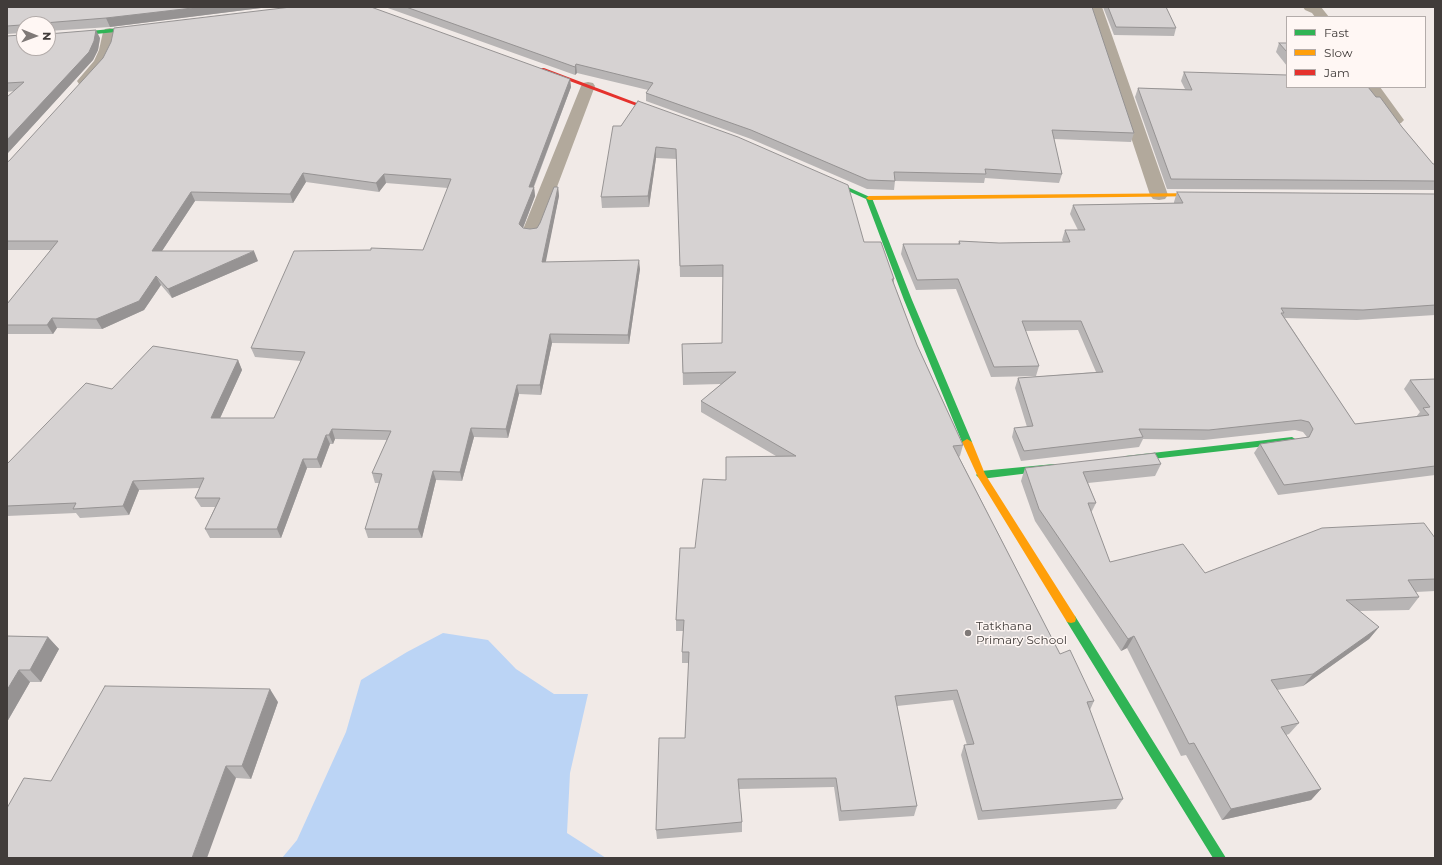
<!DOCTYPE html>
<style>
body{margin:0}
#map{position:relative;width:1442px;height:865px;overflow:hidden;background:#f1eae7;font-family:Montserrat,sans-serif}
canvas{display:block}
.frame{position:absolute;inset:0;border:8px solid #413c3a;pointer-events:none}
.legend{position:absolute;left:1286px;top:16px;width:140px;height:72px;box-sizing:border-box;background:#fff7f4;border:1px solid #b3acaa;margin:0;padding:5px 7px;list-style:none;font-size:12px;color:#413c3a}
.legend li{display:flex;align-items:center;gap:8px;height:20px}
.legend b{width:20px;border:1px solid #b3acaa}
.north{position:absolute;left:16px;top:16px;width:40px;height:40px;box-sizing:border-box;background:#fff7f4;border:1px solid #b3acaa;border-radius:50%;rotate:91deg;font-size:11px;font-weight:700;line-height:16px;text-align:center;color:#413c3a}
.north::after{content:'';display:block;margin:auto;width:14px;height:18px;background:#7f7977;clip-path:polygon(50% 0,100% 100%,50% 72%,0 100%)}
</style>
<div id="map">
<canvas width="1442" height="865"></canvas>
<div class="frame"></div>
<ul class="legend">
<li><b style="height:5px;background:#30b455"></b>Fast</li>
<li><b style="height:5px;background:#ff9f0a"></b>Slow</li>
<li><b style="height:5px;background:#e5322d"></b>Jam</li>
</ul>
<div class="north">N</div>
</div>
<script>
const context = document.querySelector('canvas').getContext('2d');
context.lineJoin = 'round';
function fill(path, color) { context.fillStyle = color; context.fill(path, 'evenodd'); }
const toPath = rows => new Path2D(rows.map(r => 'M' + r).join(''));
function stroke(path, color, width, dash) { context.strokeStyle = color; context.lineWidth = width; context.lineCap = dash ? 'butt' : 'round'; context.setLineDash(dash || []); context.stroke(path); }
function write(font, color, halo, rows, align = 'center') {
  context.font = font + ' Montserrat,sans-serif'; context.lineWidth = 3; context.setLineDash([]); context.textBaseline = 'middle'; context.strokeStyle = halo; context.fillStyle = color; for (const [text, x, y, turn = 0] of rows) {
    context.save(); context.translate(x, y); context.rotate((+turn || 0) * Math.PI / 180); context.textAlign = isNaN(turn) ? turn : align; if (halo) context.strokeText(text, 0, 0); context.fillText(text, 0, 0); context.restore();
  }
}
fill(toPath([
 [443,633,488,640,516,669,554,694,588,694,570,773,567,833,606,858,282,858,297,840,346,732,361,680,407,652]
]), '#bbd4f5');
fill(toPath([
 [1088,7,1102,7,1168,195,1165,199,1159,200,1153,199,1150,195,1088,7],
 [1303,7,1321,7,1329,17,1315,17,1312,13,1305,10,1303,7],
 [110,28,115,29,117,32,113,50,108,62,89,84,84,85,79,84,77,81,94,61,99,50,103,32,105,29,110,28],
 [588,82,593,83,595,86,540,232,537,236,531,237,525,236,522,232,581,86,583,83,588,82],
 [1365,87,1380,87,1404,120,1401,123,1396,125,1391,123,1365,87]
]), '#b2a99c');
fill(toPath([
 [142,26,144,27,144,29,48,39,48,35,142,26],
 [821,175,872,198,912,300,972,442,970,444,964,444,962,442,904,300,866,199,819,178,818,177,821,175],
 [1292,437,1297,440,1292,443,1126,462,1123,461,1121,459,1123,457,1126,456,1292,437],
 [1054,464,1057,465,1059,467,1057,469,1054,470,981,479,978,477,976,475,978,473,981,471,1054,464],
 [1071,615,1075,616,1226,858,1213,858,1067,622,1066,619,1067,616,1071,615]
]), '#30b455');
fill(toPath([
 [1206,193,1209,195,1208,196,869,200,866,198,869,196,1206,193],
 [967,439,972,442,985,474,1075,616,1076,619,1075,622,1071,623,1067,622,978,477,962,442,967,439]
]), '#ff9f0a');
fill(toPath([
 [540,68,544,68,666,114,661,115,540,70,540,68]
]), '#e5322d');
fill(toPath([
 [7,7,269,7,110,27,48,31,48,24,24,24,24,48,100,38,98,50,93,60,7,154,7,97,14,91,7,92,7,36,21,35,21,33,7,34],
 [385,7,1092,7,1134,133,1131,142,1054,139,1062,174,1059,183,985,178,984,183,895,181,894,190,867,189,751,139,646,101,646,93,648,90,577,73,575,75],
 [1103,7,1166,7,1176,28,1174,36,1114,35],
 [1279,43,1287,43,1287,66,1276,52],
 [1184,72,1402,127,1433,164,1435,164,1435,190,1167,189,1135,97,1138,88,1185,89,1181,81],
 [570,79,571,87,534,187,535,196,523,228,530,229,537,228,540,223,558,187,559,196,545,262,640,269,629,344,552,343,541,395,519,394,508,438,474,437,462,481,436,480,422,538,368,538,365,529,379,483,375,483,372,473,387,440,335,439,333,444,330,444,321,468,307,468,281,538,210,538,205,529,215,507,201,507,195,498,200,488,139,490,129,515,80,518,76,513,7,516,7,464,112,389,238,360,242,370,220,418,274,418,301,361,255,357,251,348,423,250,448,188,386,183,379,192,306,182,293,203,195,201,162,251,258,261,172,298,161,285,144,310,102,329,57,328,53,334,8,334,7,335,7,304,51,250,7,250,7,162],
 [638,101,864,242,894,279,894,284,917,345,963,445,960,456,959,457,1060,654,1094,701,1090,710,1123,799,1116,809,978,820,961,755,964,745,967,745,953,700,897,706,917,806,914,816,839,821,834,787,739,789,742,822,742,832,657,839,656,830,685,738,689,663,682,663,682,652,683,631,676,631,676,620,695,548,726,480,726,457,776,456,701,412,701,401,721,384,683,385,682,344,722,343,723,277,680,277,677,159,656,158,649,207,602,208,601,197,621,126],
 [1177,192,1435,194,1435,315,1357,320,1285,318,1355,424,1416,417,1420,412,1404,389,1410,380,1435,379,1435,475,1278,495,1254,453,1260,444,1307,437,1303,432,1295,430,1204,440,1143,439,1139,447,1021,461,1012,437,1014,428,1027,427,1015,388,1018,378,1096,372,1078,330,1025,331,1039,366,1036,376,991,377,956,289,916,290,901,254,903,244,958,244,959,241,999,243,1063,242,1062,240,1065,230,1078,230,1070,214,1073,205,1174,203,1174,202],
 [1161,464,1155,476,1088,483,1096,503,1091,513,1110,562,1205,573,1435,538,1435,591,1416,592,1419,597,1409,610,1359,611,1379,627,1369,639,1303,686,1277,690,1299,723,1289,734,1286,735,1321,789,1311,800,1222,820,1186,755,1181,756,1127,648,1121,651,1035,521,1021,481,1025,468],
 [7,636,48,637,59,649,41,682,30,682,7,722],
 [278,702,251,779,236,778,51,781]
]), '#b8b5b5');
fill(toPath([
 [201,7,269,7,110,27,106,18],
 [96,30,100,38,98,50,93,60,7,154,7,140],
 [576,64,577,73,575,75,575,67],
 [570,79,571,87,530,196,529,187],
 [656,147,656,158,649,207,648,196],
 [303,173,306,182,293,203,290,194],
 [384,174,386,183,379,192,376,183],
 [534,187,535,196,521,233,519,224],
 [558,187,559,196,544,271,542,262],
 [191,192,195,201,156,260,152,251],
 [254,251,258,261,172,298,168,289],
 [639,260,640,269,629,344,628,335],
 [156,276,161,285,144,310,102,329,96,319],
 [52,318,57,328,53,334,47,325],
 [550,334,552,343,541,395,540,385],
 [238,360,242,370,216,427,211,418],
 [517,385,519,394,508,438,506,429],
 [471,428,474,437,462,481,460,472],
 [332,429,335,439,333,444,329,435],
 [326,435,330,444,321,468,317,459],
 [303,459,307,468,281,538,277,529],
 [433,471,436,480,422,538,418,529],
 [133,481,139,490,129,515,123,506],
 [1379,627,1369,639,1303,686,1313,674],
 [1134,636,1127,648,1121,651,1128,639],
 [48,637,59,649,41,682,30,670],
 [19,670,30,682,7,722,7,690],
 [270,689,278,702,251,779,242,766],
 [226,766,236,778,207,858,192,858],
 [1321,789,1311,800,1222,820,1231,809]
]), '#969393');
const building = toPath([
 [7,7,201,7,106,18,44,23,43,24,24,24,24,48,48,48,48,34,96,30,94,41,89,52,7,140,7,97,24,82,7,83,7,36,21,35,21,25,7,26,7,7],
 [291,7,371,7,570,79,529,187,534,187,519,224,523,228,530,229,537,228,540,223,554,187,558,187,542,262,639,260,628,335,550,334,540,385,517,385,506,429,471,428,460,472,433,471,418,529,365,529,382,474,372,473,391,431,332,429,329,435,326,435,317,459,303,459,277,529,205,529,220,498,195,498,204,478,133,481,123,506,73,509,76,503,7,506,7,464,86,383,112,389,153,346,238,360,211,418,274,418,305,352,251,348,294,251,371,250,371,248,423,250,451,179,384,174,376,183,303,173,290,194,191,192,152,251,254,251,168,289,156,276,139,301,96,319,52,318,47,325,7,325,7,304,58,241,7,241,7,162,9,161,103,58,111,42,114,28,291,7],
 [406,7,1092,7,1134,133,1052,130,1062,174,985,169,986,174,894,172,895,181,868,180,751,130,646,93,653,83,576,64,575,67,406,7],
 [1108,7,1166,7,1176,28,1116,27,1108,7],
 [1279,43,1287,43,1287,52,1279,43],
 [1184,72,1287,75,1287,87,1368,87,1376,97,1380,97,1402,127,1433,164,1435,164,1435,181,1171,179,1138,88,1192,90,1184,72],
 [638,101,738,137,848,185,864,242,881,242,894,279,892,279,917,345,963,445,953,446,1060,654,1070,650,1094,701,1087,702,1123,799,982,811,964,745,974,744,957,690,895,696,917,806,841,811,836,778,738,779,742,822,656,830,659,738,685,738,689,652,682,652,684,620,676,620,680,548,695,548,703,479,726,480,726,457,796,456,701,401,736,372,683,373,682,344,722,343,723,265,680,266,676,149,656,147,648,196,601,197,613,126,621,126,638,101],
 [1177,192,1435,194,1435,305,1363,310,1281,308,1284,313,1281,313,1355,424,1429,415,1423,408,1430,407,1410,380,1435,379,1435,466,1284,485,1260,444,1309,437,1313,429,1309,422,1301,420,1209,430,1139,429,1143,437,1024,451,1014,428,1033,426,1018,378,1103,372,1081,321,1022,321,1039,366,994,367,958,279,917,280,903,244,960,244,959,241,999,243,1070,242,1065,230,1085,230,1073,205,1183,203,1177,192],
 [1155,453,1161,464,1083,472,1096,503,1088,503,1110,562,1183,544,1205,573,1322,528,1424,523,1435,538,1435,579,1408,580,1419,597,1346,600,1379,627,1313,674,1271,680,1299,723,1281,727,1321,789,1231,809,1194,743,1189,744,1134,636,1128,639,1039,509,1025,468,1155,453],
 [7,636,48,637,30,670,19,670,7,690,7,636],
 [105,686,270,689,242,766,226,766,192,858,7,858,7,808,24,778,51,781,105,686]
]);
fill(building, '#d6d2d2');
stroke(building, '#969393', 1);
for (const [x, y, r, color] of [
 [968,633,4,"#7f7977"]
]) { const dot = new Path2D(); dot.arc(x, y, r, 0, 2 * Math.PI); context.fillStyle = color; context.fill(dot); stroke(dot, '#fff7f4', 1.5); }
write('12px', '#413c3a', '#fff7f4', [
 ["Tatkhana",976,626],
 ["Primary School",976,640]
], 'left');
</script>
